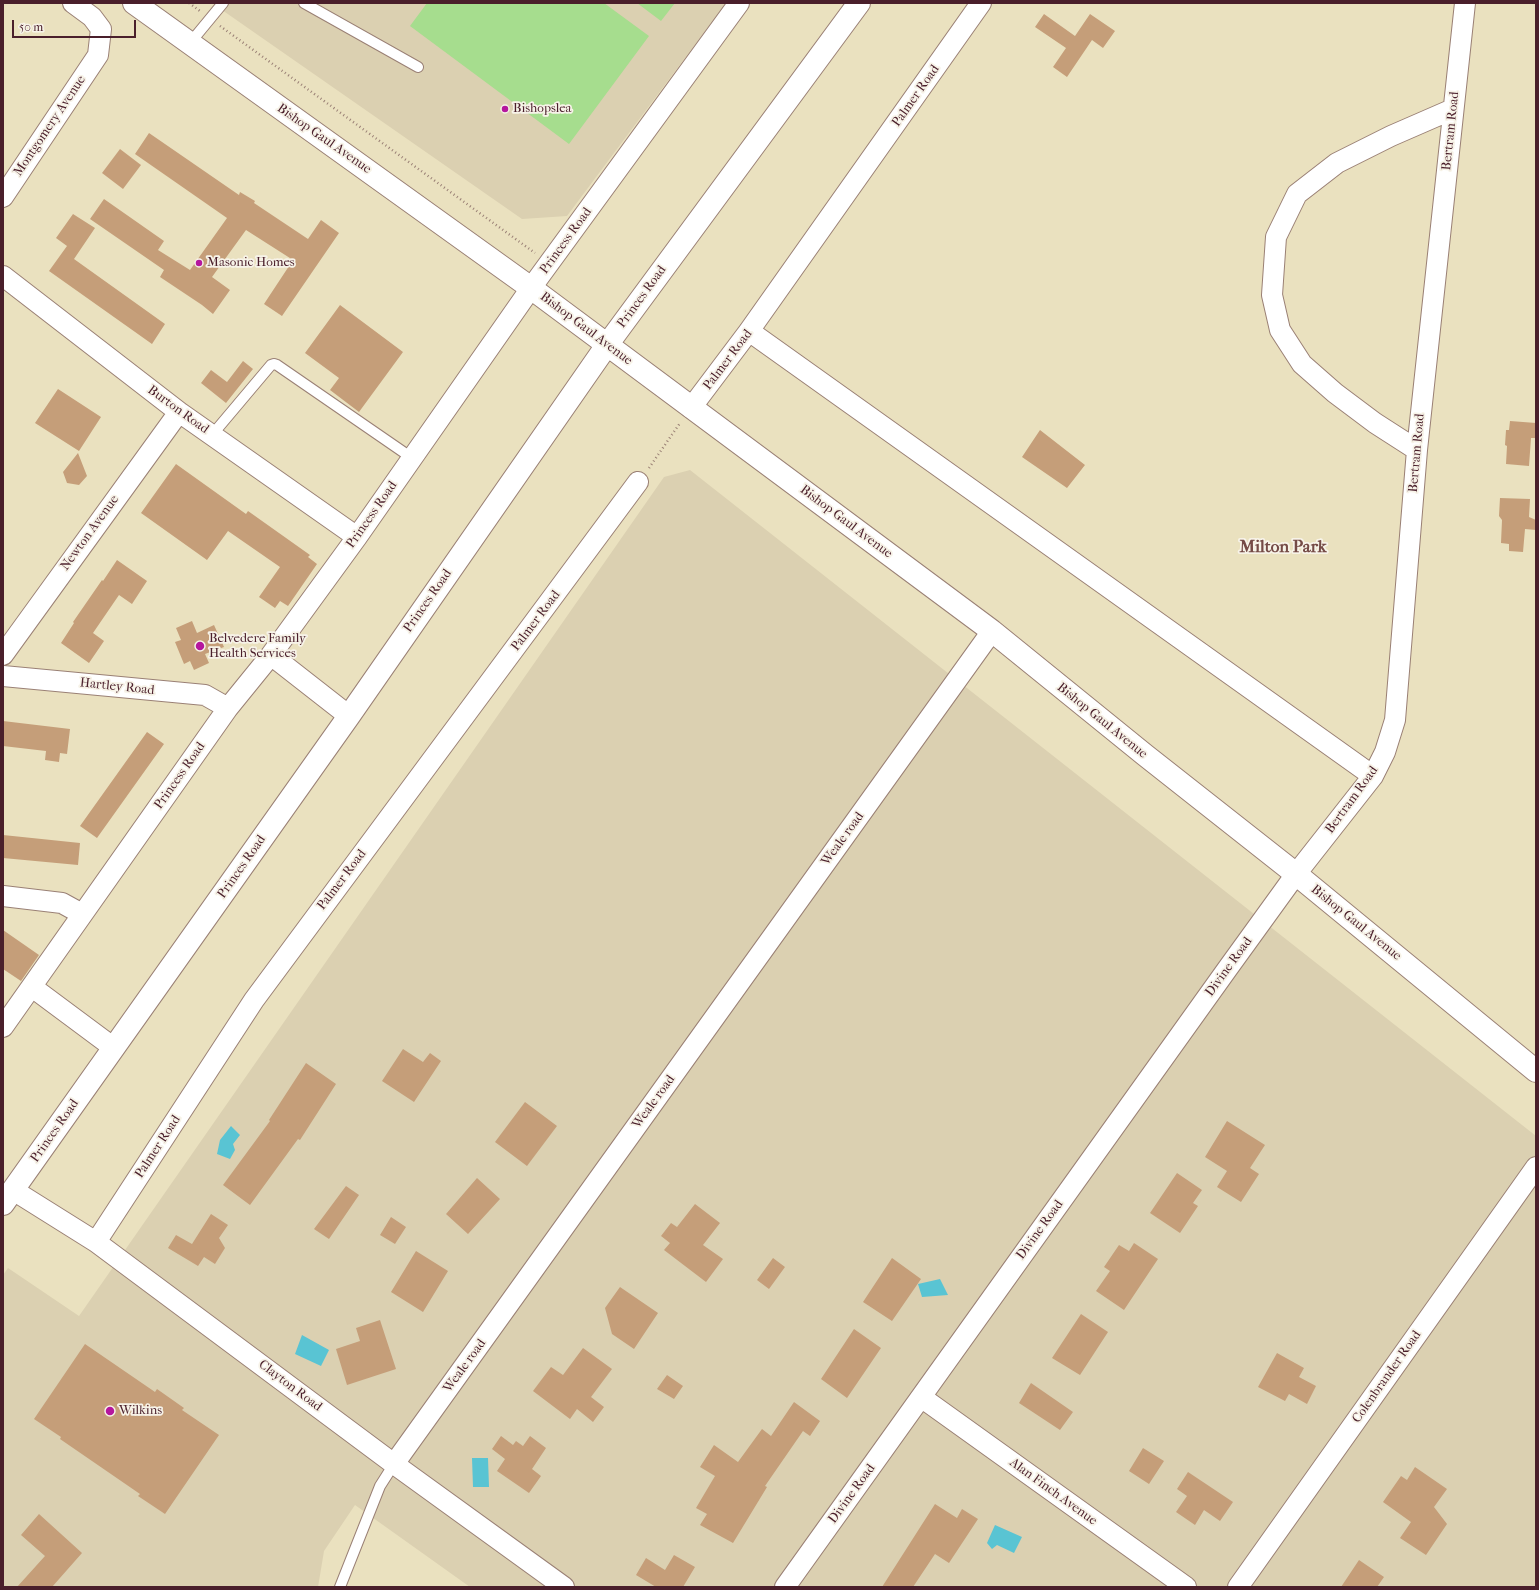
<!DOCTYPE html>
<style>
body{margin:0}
#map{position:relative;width:1539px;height:1590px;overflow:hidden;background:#eae1bf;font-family:"IM FELL French Canon",serif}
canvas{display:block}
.frame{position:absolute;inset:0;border:4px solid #4a1f2b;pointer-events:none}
.scale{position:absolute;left:12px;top:20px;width:124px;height:18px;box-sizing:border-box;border:2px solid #4a1f2b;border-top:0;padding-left:5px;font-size:12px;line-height:14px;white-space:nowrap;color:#4a1f2b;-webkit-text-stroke:3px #f7f3e8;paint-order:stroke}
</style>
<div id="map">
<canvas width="1539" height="1590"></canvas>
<div class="frame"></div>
<div class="scale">50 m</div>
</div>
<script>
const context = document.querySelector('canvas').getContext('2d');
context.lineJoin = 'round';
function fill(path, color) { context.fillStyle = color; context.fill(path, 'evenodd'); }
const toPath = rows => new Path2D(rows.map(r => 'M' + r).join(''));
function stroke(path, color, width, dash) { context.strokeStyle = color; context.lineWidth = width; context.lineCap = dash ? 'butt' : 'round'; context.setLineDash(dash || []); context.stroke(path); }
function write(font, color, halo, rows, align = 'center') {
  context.font = font + ' "IM FELL French Canon",serif'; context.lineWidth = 3.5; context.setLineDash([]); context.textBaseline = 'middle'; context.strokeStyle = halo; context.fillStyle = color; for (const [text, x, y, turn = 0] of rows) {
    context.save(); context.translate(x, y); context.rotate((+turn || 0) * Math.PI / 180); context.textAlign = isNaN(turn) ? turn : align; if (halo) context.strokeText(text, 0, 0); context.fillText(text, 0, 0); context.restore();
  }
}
fill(toPath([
 [212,3,726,3,567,216,522,219],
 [690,470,1536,1136,1536,1587,470,1587,355,1505,324,1551,318,1587,3,1587,3,1275,8,1268,79,1316,664,477]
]), '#dbd0b1');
fill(toPath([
 [427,3,604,3,649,36,569,144,410,26],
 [637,3,675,3,661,21]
]), '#a6dd8e');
fill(toPath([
 [231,1126,240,1135,233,1144,235,1150,230,1159,217,1154,220,1140],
 [940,1279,948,1295,922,1297,918,1284],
 [302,1335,329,1350,321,1366,295,1354],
 [472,1458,488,1458,489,1487,473,1487],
 [995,1525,1022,1537,1014,1553,997,1545,992,1549,987,1543]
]), '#59c4d3');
fill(toPath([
 [1044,14,1075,36,1090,14,1115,31,1103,48,1092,40,1067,77,1053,67,1066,48,1035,27],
 [149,133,239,195,240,192,255,201,254,203,308,239,321,220,339,233,282,316,264,304,293,260,246,230,212,277,230,290,213,314,202,305,160,277,164,270,90,219,104,199,164,241,158,250,190,270,227,218,135,154],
 [120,149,141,165,123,189,102,173],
 [73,214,95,228,74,259,165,324,152,344,49,271,67,246,56,238],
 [340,305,403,352,359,412,330,390,339,378,305,353],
 [243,361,253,369,226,403,201,383,211,370,227,382],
 [58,389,101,417,79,451,35,423],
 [1510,421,1536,423,1536,438,1531,438,1529,466,1506,464,1507,446,1505,445,1506,430,1509,430],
 [1040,430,1085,465,1067,488,1022,457],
 [78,453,87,476,79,485,67,483,63,472],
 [176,464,246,514,248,511,310,555,308,557,317,564,288,606,280,601,275,608,259,597,280,567,228,531,207,560,141,513],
 [1500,498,1530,499,1529,517,1536,520,1536,530,1525,529,1523,552,1509,551,1509,544,1501,543,1502,520,1499,516],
 [117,560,147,581,132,604,119,595,93,633,104,641,89,663,61,643,74,623,73,622,102,580,103,581],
 [192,621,197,633,214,625,224,647,205,654,209,663,194,670,190,661,184,664,175,642,181,640,176,628],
 [3,721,70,729,67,754,60,753,59,762,45,760,46,751,3,746],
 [147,732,164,744,97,838,80,826],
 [3,835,80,843,78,865,3,858],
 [3,930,39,955,21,981,3,969],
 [403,1049,423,1062,430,1053,441,1061,414,1102,382,1081],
 [306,1063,336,1084,300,1140,298,1139,250,1205,223,1185,270,1121,269,1120],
 [525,1102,557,1126,527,1166,495,1142],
 [1227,1121,1265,1145,1250,1168,1259,1174,1241,1202,1217,1187,1227,1171,1205,1157],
 [1177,1173,1202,1190,1193,1203,1198,1206,1180,1233,1150,1213],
 [477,1178,500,1199,468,1234,446,1214],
 [346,1186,359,1195,329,1239,314,1229],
 [695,1204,720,1223,703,1245,723,1259,706,1282,664,1250,670,1243,661,1236,671,1223,677,1227],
 [211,1214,228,1225,219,1238,225,1248,215,1264,204,1257,198,1266,168,1248,176,1235,192,1244],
 [391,1217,406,1227,395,1244,380,1235],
 [1134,1243,1158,1259,1124,1310,1096,1291,1110,1271,1104,1267,1119,1245,1129,1251],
 [416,1251,448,1271,423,1312,391,1292],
 [773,1258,785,1267,769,1289,757,1280],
 [892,1258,921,1279,892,1321,863,1302],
 [620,1287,658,1313,634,1349,612,1334,605,1308],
 [1081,1314,1108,1332,1080,1375,1052,1358],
 [380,1320,396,1369,347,1385,336,1349,360,1341,356,1328],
 [854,1329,881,1348,847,1398,821,1379],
 [85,1344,155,1392,157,1389,184,1408,182,1410,219,1435,165,1514,138,1496,140,1494,60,1439,61,1437,34,1419],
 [583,1348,612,1369,591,1397,604,1407,593,1422,577,1409,570,1419,533,1391,551,1367,563,1375],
 [1277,1353,1304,1368,1299,1377,1316,1386,1307,1404,1289,1394,1285,1401,1258,1387],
 [667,1375,683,1386,674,1399,657,1389],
 [1031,1383,1073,1412,1060,1430,1019,1403],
 [794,1402,820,1421,810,1436,803,1431,765,1486,767,1487,733,1543,700,1525,707,1514,696,1508,715,1476,700,1467,714,1445,738,1462,762,1429,771,1436],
 [501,1436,513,1445,516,1441,523,1446,530,1436,546,1448,532,1469,541,1476,529,1493,497,1471,505,1459,492,1449],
 [1143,1448,1164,1461,1149,1484,1129,1471],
 [1415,1467,1447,1489,1434,1507,1447,1524,1426,1555,1400,1538,1411,1522,1383,1502,1401,1476,1407,1480],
 [1188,1472,1233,1502,1220,1521,1204,1510,1195,1525,1176,1512,1187,1496,1177,1489],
 [935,1504,957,1518,962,1509,978,1519,949,1563,935,1554,913,1587,882,1587],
 [39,1514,82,1553,52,1587,17,1587,45,1556,21,1535],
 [674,1555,695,1567,683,1587,656,1587,636,1575,646,1558,665,1570],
 [1359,1560,1384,1577,1377,1587,1341,1587]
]), '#c59e79');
const service = toPath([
 [304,3,418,67],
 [190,43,223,3],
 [212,435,271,365,274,364,277,365,412,458],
 [340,1587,380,1486,394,1464]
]);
const minor = toPath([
 [3,197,98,55,101,29,92,17,73,3],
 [3,276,179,412,357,537],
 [749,331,1373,776],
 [691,408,749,331,981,3],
 [1417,450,1375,423,1335,393,1302,364,1280,330,1272,295,1276,237,1297,194,1337,163,1391,136,1453,109],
 [3,655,179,412],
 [271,655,349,716],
 [3,676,205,695,228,708],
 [3,896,62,903,82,914],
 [32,987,114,1048],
 [3,1027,228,708,271,655,357,537,531,288,739,3],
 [13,1190,96,1242,394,1464,564,1587],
 [96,1242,254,1000,638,482],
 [921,1397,1186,1587],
 [394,1464,992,631],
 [785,1587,1228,968,1296,874,1373,776,1385,752,1395,720,1417,450,1465,3],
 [1238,1587,1536,1167]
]);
const secondary = toPath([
 [134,3,531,288,992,631,1145,755,1296,874,1536,1071],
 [3,1204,349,716,607,345,859,3]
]);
stroke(service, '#9a8075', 12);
stroke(minor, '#9a8075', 22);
stroke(secondary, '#9a8075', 24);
stroke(toPath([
 [189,3,200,11],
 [220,26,535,253],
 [649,468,680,423]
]), '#9a8075', 2.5, [1, 3]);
stroke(service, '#fff', 10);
stroke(minor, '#fff', 20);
stroke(secondary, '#fff', 22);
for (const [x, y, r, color] of [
 [505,109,4,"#b5179e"],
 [199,263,4,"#b5179e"],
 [200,646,5,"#b5179e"],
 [110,1411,5,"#b5179e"]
]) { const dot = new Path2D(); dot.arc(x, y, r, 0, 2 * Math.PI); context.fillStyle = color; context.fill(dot); stroke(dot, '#f7f3e8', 1.5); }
write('13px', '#4a1f2b', '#f7f3e8', [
 ["Palmer Road",916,96,-55],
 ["Montgomery Avenue",50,126,-56],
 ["Bertram Road",1451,131,-84],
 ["Bishop Gaul Avenue",324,139,35],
 ["Princess Road",566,241,-54],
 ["Princes Road",642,297,-54],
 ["Bishop Gaul Avenue",586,329,37],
 ["Palmer Road",728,360,-53],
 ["Burton Road",178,410,36],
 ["Bertram Road",1417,453,-85],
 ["Princess Road",372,515,-55],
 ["Bishop Gaul Avenue",846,522,37],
 ["Newton Avenue",90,533,-54],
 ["Princes Road",428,601,-55],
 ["Palmer Road",536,621,-53],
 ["Hartley Road",117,687,6],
 ["Bishop Gaul Avenue",1102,721,39],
 ["Princess Road",180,776,-55],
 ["Bertram Road",1352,800,-54],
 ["Weale road",843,839,-54],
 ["Princes Road",242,867,-55],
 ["Palmer Road",342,880,-53],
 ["Bishop Gaul Avenue",1356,923,39],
 ["Divine Road",1229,967,-54],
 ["Weale road",654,1102,-54],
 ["Princes Road",55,1131,-55],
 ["Palmer Road",158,1147,-57],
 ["Divine Road",1040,1230,-54],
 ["Weale road",465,1366,-54],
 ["Colenbrander Road",1387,1377,-55],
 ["Clayton Road",290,1386,37],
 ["Alan Finch Avenue",1053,1492,36],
 ["Divine Road",852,1494,-54]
]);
write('13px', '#4a1f2b', '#f7f3e8', [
 ["Bishopslea",513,109],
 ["Masonic Homes",207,263],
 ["Belvedere Family",209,639],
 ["Health Services",209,654],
 ["Wilkins",119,1411]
], 'left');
write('bold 17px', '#754b46', '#f7f3e8', [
 ["Milton Park",1283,548]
]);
</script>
